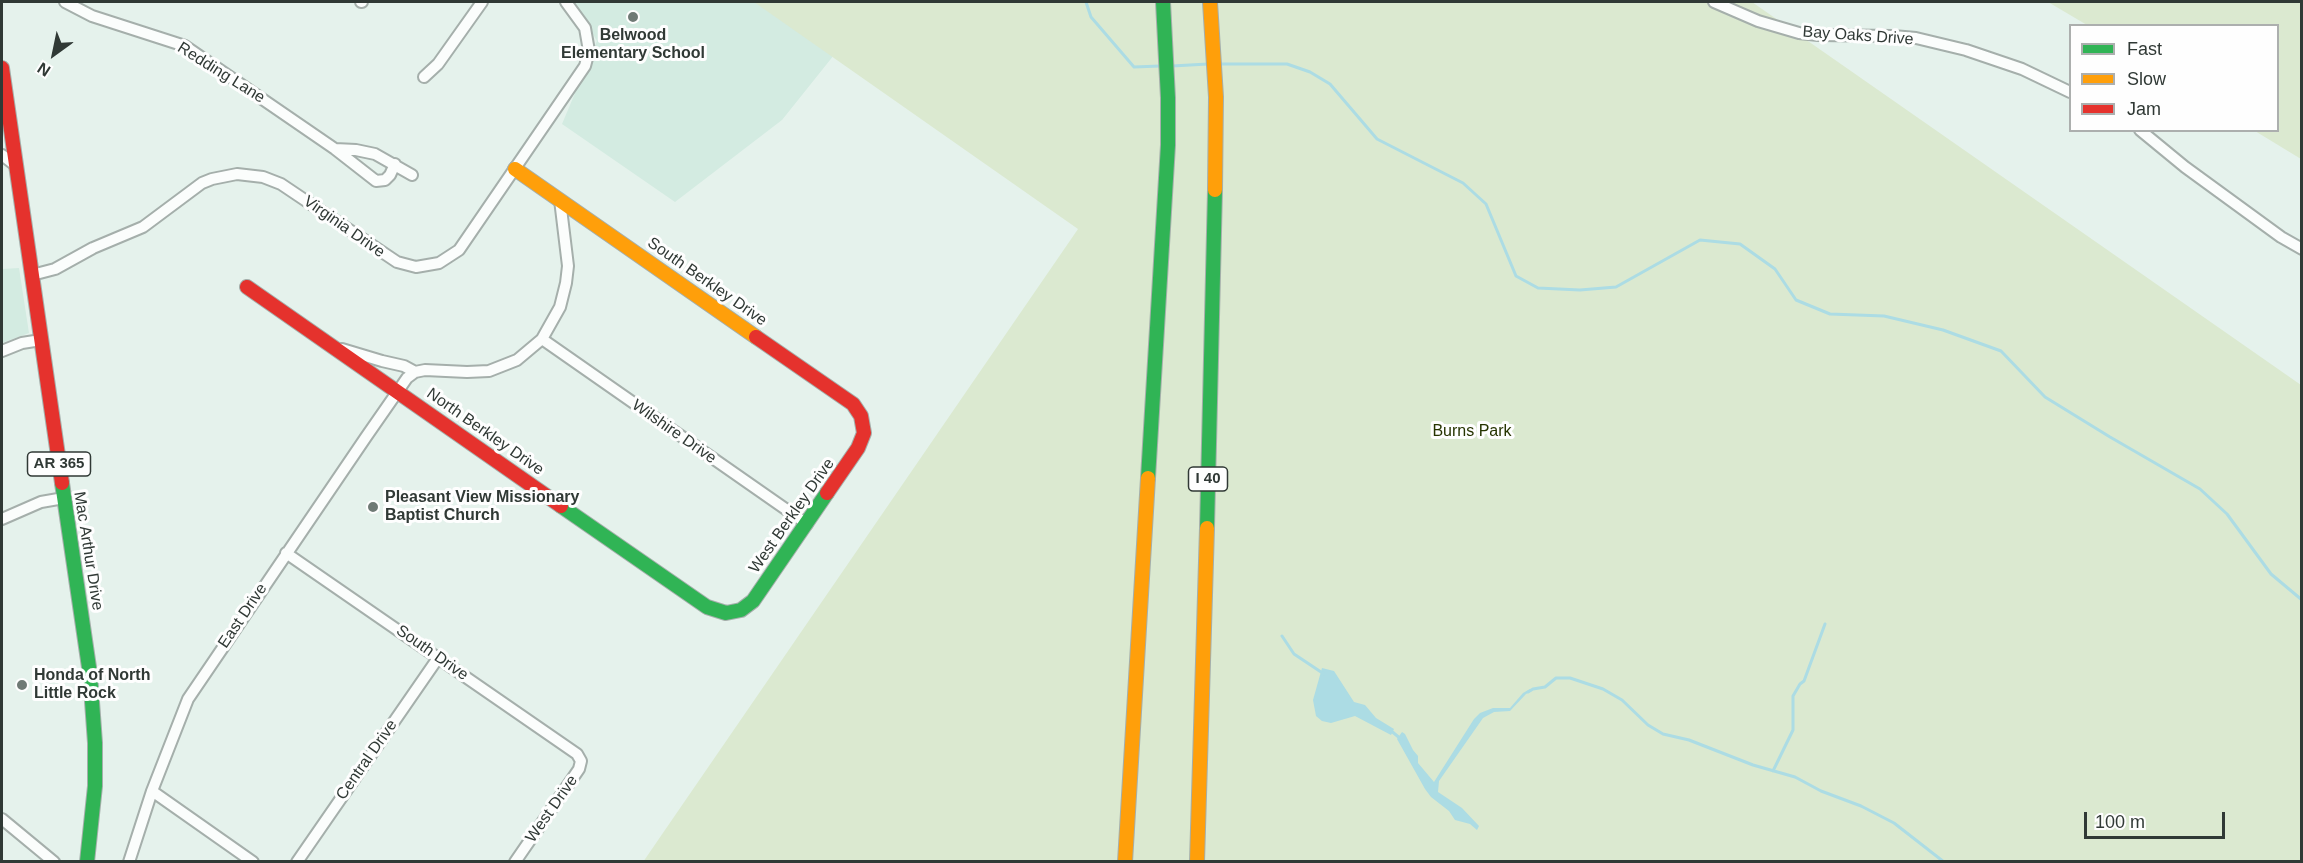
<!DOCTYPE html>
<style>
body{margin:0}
#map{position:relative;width:2303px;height:863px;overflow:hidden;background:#e5f2ec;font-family:Arial,sans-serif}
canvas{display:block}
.frame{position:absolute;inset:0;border:3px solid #303935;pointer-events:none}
.legend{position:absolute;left:2069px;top:24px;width:210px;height:108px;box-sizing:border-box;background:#fefefe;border:2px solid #acafae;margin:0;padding:8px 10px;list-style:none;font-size:18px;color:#303935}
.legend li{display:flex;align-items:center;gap:12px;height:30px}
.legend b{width:30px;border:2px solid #acafae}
.north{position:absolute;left:24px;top:24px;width:60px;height:60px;-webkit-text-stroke:4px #fefefe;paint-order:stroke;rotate:213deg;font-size:16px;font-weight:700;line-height:24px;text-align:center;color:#303935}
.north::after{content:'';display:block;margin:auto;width:21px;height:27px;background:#303935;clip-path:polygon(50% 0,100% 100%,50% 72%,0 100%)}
.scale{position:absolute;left:2084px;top:812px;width:141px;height:27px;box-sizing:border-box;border:3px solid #303935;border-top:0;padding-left:8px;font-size:18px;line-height:21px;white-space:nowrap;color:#303935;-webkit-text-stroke:4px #fefefe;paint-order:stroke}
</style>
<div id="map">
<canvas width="2303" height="863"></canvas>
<div class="frame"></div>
<ul class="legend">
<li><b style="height:8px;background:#30b455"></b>Fast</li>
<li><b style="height:8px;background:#ff9f0a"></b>Slow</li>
<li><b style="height:8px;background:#e5322d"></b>Jam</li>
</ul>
<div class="north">N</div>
<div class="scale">100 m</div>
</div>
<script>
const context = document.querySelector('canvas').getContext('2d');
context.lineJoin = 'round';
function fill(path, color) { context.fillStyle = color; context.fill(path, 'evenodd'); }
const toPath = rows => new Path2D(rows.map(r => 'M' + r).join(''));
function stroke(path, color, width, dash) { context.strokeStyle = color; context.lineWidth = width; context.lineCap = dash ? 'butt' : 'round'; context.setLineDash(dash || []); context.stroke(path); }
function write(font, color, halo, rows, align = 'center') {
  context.font = font + ' Arial,sans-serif'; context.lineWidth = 6; context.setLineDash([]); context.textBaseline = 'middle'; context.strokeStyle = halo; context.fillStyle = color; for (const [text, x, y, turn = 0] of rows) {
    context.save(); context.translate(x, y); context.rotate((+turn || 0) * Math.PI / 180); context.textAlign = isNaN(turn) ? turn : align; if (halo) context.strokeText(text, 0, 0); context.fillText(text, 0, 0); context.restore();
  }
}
fill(toPath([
 [574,2,776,2,838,50,782,120,675,202,562,124,597,41],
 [19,268,29,333,2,343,2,269]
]), '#d3ebe1');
fill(toPath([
 [754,2,1752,2,2301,385,2301,861,643,862,1078,229],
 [2048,2,2301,2,2301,159,2255,131,2278,130,2278,26,2087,25]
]), '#dbe9d0');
fill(toPath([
 [1322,668,1334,671,1354,702,1365,705,1376,718,1394,729,1391,735,1355,716,1331,723,1322,721,1316,716,1313,700],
 [1530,689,1532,691,1526,694,1510,711,1494,712,1483,718,1439,781,1438,792,1462,808,1479,826,1477,830,1470,824,1455,820,1449,811,1431,797,1425,789,1397,739,1402,732,1405,734,1413,750,1418,756,1418,763,1434,782,1474,719,1480,713,1493,708,1510,708,1523,693]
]), '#acdce4');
stroke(toPath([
 [1086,2,1091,17,1134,67,1160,66],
 [1220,64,1287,64,1310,72,1330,84,1377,139,1463,183,1486,204,1516,276,1538,288,1580,290,1616,287,1700,240,1740,244,1775,269,1796,300,1830,314,1884,316,1943,330,2001,351,2045,397,2110,437,2200,489,2227,514,2271,574,2302,600],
 [1172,66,1208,64],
 [1282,636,1294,654,1324,674],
 [1528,692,1533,689,1545,687,1556,678,1570,678,1603,689,1622,700,1648,725,1663,734,1689,740,1753,765,1795,777,1821,791,1861,806,1894,823,1944,862],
 [1390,730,1401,739],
 [1773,771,1793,730,1793,696,1800,684,1804,681,1825,624]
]), '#acdce4', 3);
const street = toPath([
 [65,2,92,16,185,46,335,149,356,150,375,154,412,175],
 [361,2,362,2],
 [1714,2,1758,21,1799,33,1818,35,1893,36,1916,38,1966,50,2022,69,2070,92],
 [424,77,438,64,482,2],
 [2140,130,2185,167,2281,237,2302,249],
 [335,149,376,181,385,180,390,175,395,164],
 [2,155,15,165],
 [32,275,55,269,93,248,143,227,202,183,212,179,237,174,263,177,281,184,397,262,416,267,439,263,459,250,585,66,589,51,585,28,566,2],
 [542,339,807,524],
 [342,349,382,361,404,366,415,372,425,370,467,372,489,371,517,360,542,339,560,307,566,283,568,266,560,200],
 [2,351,22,343,41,340],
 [2,519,41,502,64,498],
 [286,553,577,754,581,761,579,769,515,862],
 [152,791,253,862],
 [2,819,54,862],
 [129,862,152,791,188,699,366,437,407,378,415,372],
 [297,862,438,658]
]);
const fast = toPath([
 [1148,478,1168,145,1168,98,1163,2],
 [62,483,90,674,95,743,95,786,87,862],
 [561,506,707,607,726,613,741,610,753,601,827,493],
 [1207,528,1215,190]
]);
const slow = toPath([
 [1210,2,1216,97,1215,190],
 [515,169,756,337],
 [1125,862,1148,478],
 [1197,862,1207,528]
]);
const jam = toPath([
 [2,68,62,483],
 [247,287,561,506],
 [756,337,853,404,861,416,864,433,858,448,827,493]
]);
stroke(street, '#a5afab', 14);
stroke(fast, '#a5afab', 16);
stroke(slow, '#a5afab', 16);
stroke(jam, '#a5afab', 16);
stroke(street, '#fbfdfc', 10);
stroke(fast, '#30b455', 14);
stroke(slow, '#ff9f0a', 14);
stroke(jam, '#e5322d', 14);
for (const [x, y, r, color] of [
 [633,17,6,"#6f7a75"],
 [373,507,6,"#6f7a75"],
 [22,685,6,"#6f7a75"]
]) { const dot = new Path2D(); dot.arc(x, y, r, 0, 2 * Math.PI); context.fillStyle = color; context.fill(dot); stroke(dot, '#fefefe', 2); }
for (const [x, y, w] of [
 [59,464,63],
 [1208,479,39]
]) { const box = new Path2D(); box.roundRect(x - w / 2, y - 12, w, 24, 4.5); context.fillStyle = '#fefefe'; context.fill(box); stroke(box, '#303935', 1.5); }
write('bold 15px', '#303935', null, [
 ["AR 365",59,464],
 ["I 40",1208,479]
]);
write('bold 16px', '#303935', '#fefefe', [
 ["Belwood",633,36,"center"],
 ["Elementary School",633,54,"center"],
 ["Pleasant View Missionary",385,498],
 ["Baptist Church",385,516],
 ["Honda of North",34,676],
 ["Little Rock",34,694]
], 'left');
write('16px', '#303935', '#fefefe', [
 ["Bay Oaks Drive",1858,36,4],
 ["Redding Lane",221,73,32],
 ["Virginia Drive",344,227,35],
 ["South Berkley Drive",707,282,35],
 ["North Berkley Drive",485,432,35],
 ["Wilshire Drive",674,432,35],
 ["West Berkley Drive",792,516,-55],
 ["Mac Arthur Drive",88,551,81],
 ["East Drive",243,616,-56],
 ["South Drive",432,653,35],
 ["Central Drive",367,760,-55],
 ["West Drive",552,809,-55]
]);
write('16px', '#263400', '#fefefe', [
 ["Burns Park",1472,432]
]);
</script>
